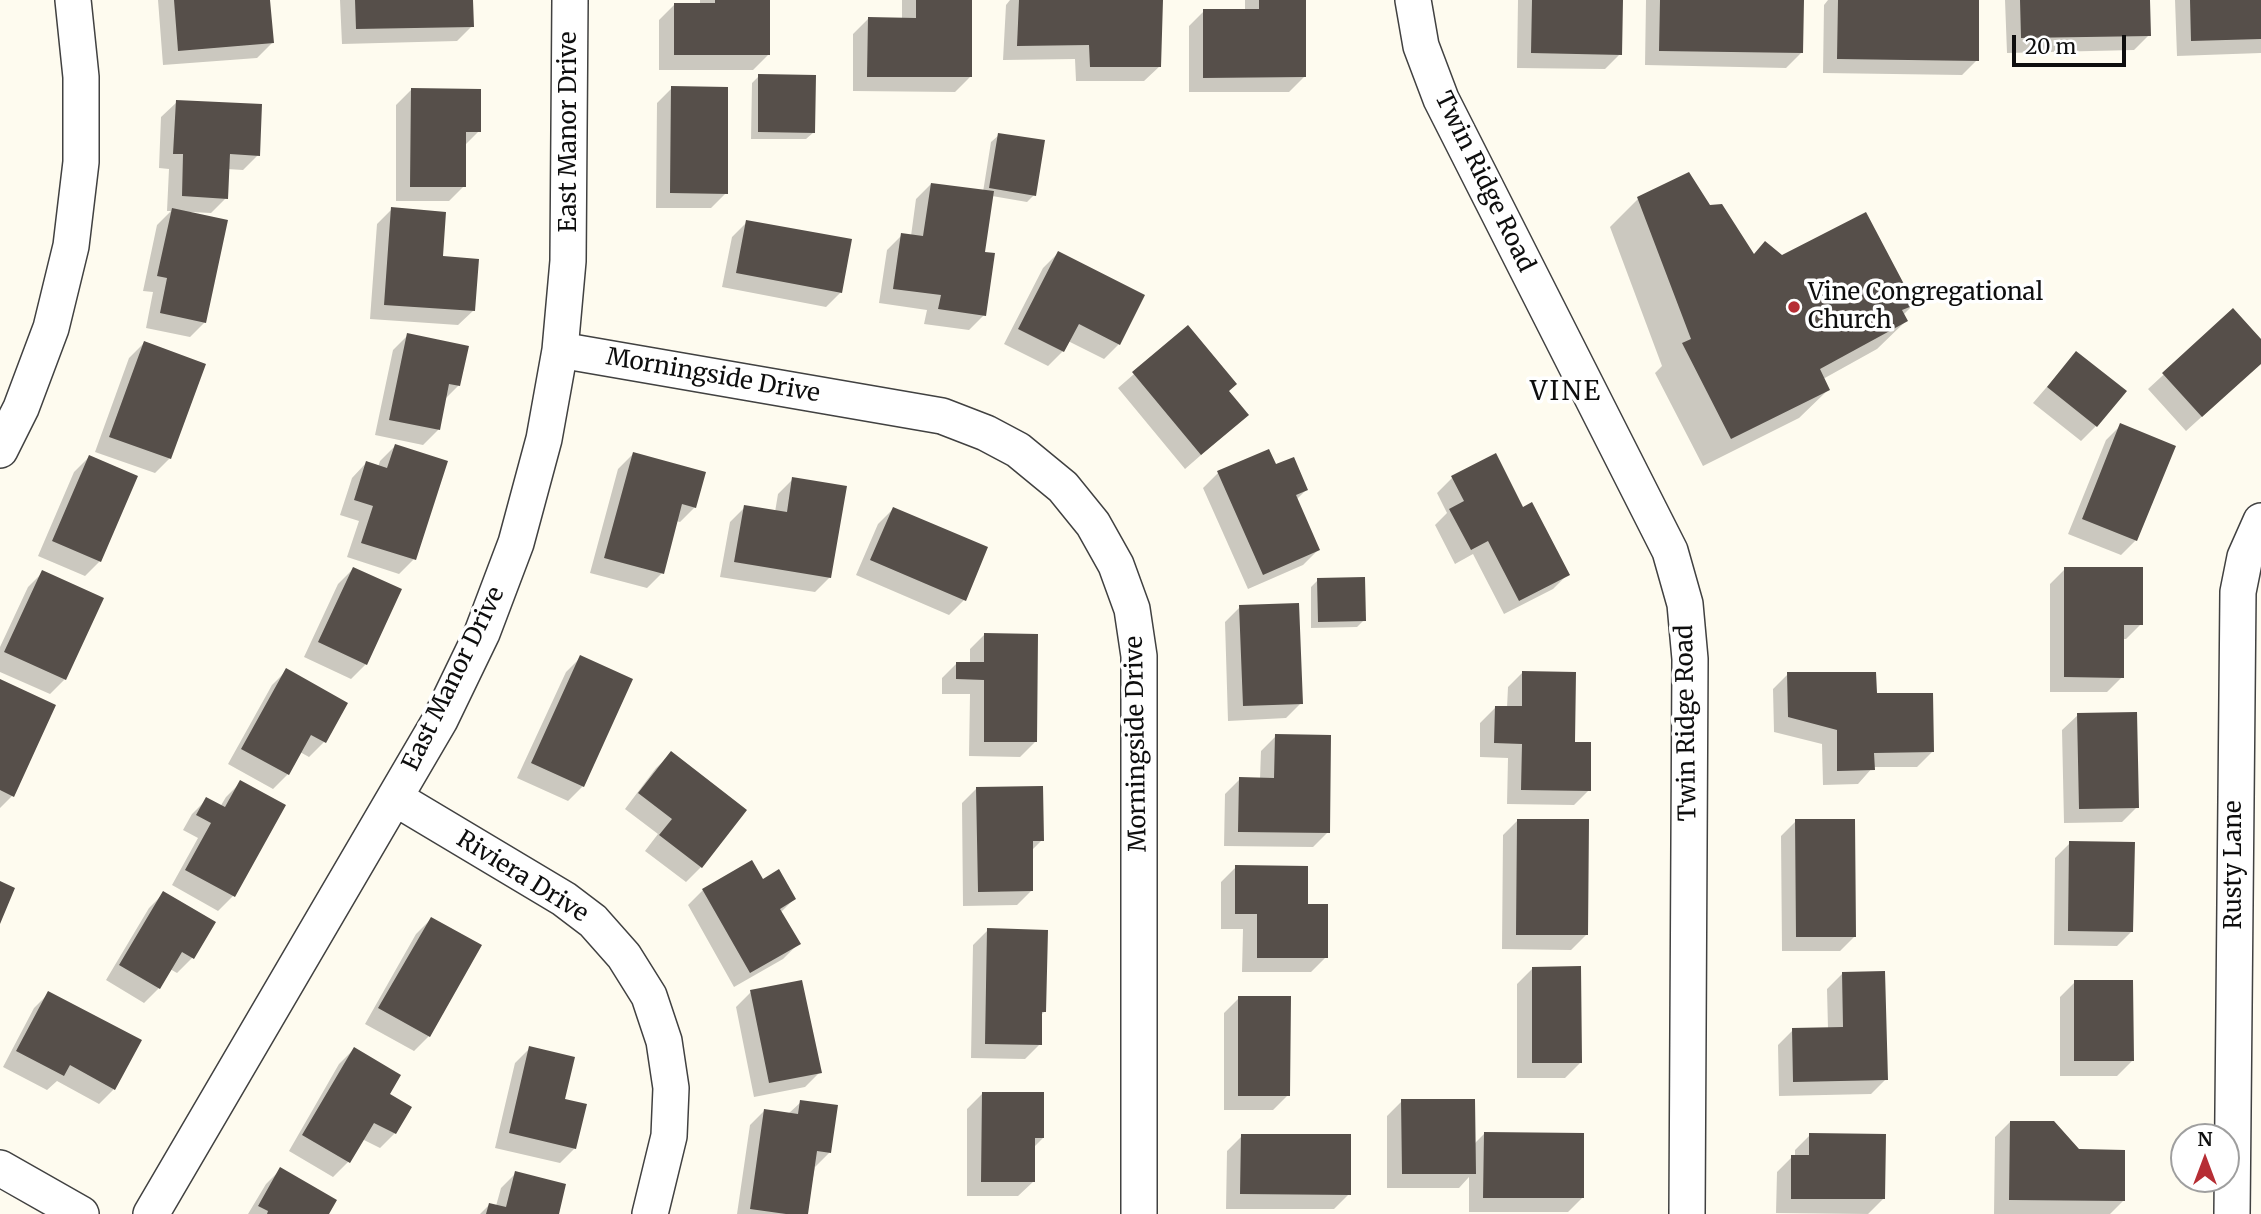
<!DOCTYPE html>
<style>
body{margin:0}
#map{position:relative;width:2261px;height:1214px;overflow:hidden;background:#fefbef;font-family:Merriweather,serif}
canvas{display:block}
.north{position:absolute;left:2170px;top:1123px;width:70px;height:70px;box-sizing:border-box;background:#fff;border:2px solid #9f9f9f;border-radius:50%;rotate:0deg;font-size:19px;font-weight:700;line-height:28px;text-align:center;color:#0e0e0e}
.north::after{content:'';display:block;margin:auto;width:24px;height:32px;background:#b62d34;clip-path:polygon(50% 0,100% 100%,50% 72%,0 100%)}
.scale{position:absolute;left:2012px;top:35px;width:114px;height:32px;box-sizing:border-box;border:4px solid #0e0e0e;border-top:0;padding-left:9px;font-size:21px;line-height:24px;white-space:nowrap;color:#0e0e0e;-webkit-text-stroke:5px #fff;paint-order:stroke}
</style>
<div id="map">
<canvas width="2261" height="1214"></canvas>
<div class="north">N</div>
<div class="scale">20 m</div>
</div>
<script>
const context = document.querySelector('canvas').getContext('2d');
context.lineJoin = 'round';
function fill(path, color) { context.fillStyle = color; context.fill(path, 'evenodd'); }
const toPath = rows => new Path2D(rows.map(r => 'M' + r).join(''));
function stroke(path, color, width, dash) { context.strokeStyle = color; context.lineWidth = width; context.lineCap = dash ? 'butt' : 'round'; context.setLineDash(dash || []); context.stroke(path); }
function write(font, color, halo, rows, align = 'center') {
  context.font = font + ' Merriweather,serif'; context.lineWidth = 7; context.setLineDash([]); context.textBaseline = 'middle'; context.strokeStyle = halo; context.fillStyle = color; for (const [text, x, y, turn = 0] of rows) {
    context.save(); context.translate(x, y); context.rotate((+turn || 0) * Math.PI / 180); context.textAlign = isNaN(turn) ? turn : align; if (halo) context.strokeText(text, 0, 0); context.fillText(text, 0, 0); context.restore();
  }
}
fill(toPath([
 [158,0,269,0,272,43,257,58,163,65],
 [340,0,472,0,472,26,457,41,342,44],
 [700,0,768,0,768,55,753,70,659,70,659,20,674,5,700,5],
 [902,0,970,0,970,77,955,92,853,91,853,34,868,19,902,20],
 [1010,0,1161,0,1160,66,1144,81,1076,81,1075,59,1003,60,1006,5],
 [1245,0,1304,0,1304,77,1289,92,1189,92,1189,26,1204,11,1245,11],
 [1518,0,1621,0,1620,54,1605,69,1517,68],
 [1646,0,1803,0,1801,53,1786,68,1645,65],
 [1828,0,1978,0,1977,60,1962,75,1823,73,1824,5],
 [2005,0,2148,0,2149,35,2134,50,2007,53],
 [2175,0,2261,0,2261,53,2177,56],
 [759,76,814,132,806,139,751,139,752,83],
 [672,88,726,193,711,208,656,208,657,103],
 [411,90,479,131,464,146,464,186,449,201,396,201,396,105],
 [177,102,258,155,243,170,227,169,226,198,211,213,191,212,205,322,190,337,146,328,153,292,143,291,157,225,171,211,167,211,169,169,159,168,161,117],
 [999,135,1034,195,1027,202,992,196,983,253,984,315,969,330,924,324,927,310,879,303,887,250,902,235,911,236,916,199,931,184,983,192,991,142],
 [1638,199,1709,206,1753,256,1781,257,1913,305,1903,315,1906,321,1877,349,1823,379,1828,390,1799,418,1703,466,1655,373,1662,366,1610,227],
 [392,209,474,310,458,325,370,319,377,224],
 [747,222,841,292,826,307,722,287,732,237],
 [1058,253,1119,344,1104,359,1068,341,1063,351,1048,366,1004,344,1043,268],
 [2233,311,2261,341,2261,363,2186,431,2148,389],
 [1187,328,1227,391,1247,415,1185,469,1118,388],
 [408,335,459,385,444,400,438,430,423,445,375,435,393,350],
 [144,343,170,458,155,473,95,452,129,358],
 [2076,353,2096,426,2081,441,2033,403],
 [2121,425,2136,540,2121,555,2068,534,2106,440],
 [395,446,414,559,399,574,347,557,359,521,340,515,352,478,366,463,378,467,380,461],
 [633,454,695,507,680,522,676,521,662,573,647,588,590,573,618,469],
 [89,457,100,561,85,576,38,556,74,472],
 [1275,467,1306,490,1296,500,1318,550,1303,565,1248,589,1203,488,1218,473],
 [1452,478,1522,509,1568,574,1553,589,1504,614,1473,554,1455,564,1435,525,1447,513,1437,493],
 [793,479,830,577,815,592,720,577,730,522,745,507,775,512,778,494],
 [893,509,964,600,949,615,856,575,878,524],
 [353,569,366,664,351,679,304,657,338,584],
 [2065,569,2141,624,2126,639,2122,639,2122,677,2107,692,2050,692,2050,584],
 [43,572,65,679,50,694,0,672,0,647,28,587],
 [1318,580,1364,620,1357,627,1311,628,1311,587],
 [1240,607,1301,703,1286,718,1228,721,1225,622],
 [985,634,1035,742,1020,757,969,756,970,694,942,694,942,678,957,663,970,664,970,649],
 [581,657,583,786,568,801,517,778,566,672],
 [287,670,324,742,309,757,300,752,288,774,273,789,228,764,272,685],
 [1523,672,1573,743,1589,790,1574,805,1507,804,1508,758,1480,757,1480,723,1495,708,1507,708,1508,687],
 [1788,674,1875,695,1932,752,1917,767,1873,767,1858,784,1823,785,1822,744,1774,732,1773,689],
 [0,681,12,796,0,808],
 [2078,715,2137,807,2122,822,2064,823,2062,730],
 [1276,736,1328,832,1313,847,1224,846,1225,794,1240,779,1260,779,1261,751],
 [671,754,744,810,701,867,686,882,645,851,658,834,625,809,656,768],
 [241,782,233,896,218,911,172,885,198,838,183,830,192,814,207,799,220,807,226,797],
 [977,788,1042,840,1031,851,1032,890,1017,905,963,906,962,803],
 [1518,820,1586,935,1571,950,1502,949,1503,835],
 [1796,821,1855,936,1840,951,1782,951,1781,836],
 [2070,843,2132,931,2117,946,2054,945,2055,858],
 [1236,867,1306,906,1326,957,1311,972,1242,972,1243,929,1221,929,1221,882],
 [703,890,794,899,780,913,798,944,783,959,734,987,688,905],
 [164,893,213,923,192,958,177,973,170,969,159,988,144,1003,106,980,149,908],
 [431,919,480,946,429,1036,414,1051,365,1024,416,934],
 [988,930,1045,1011,1041,1015,1040,1044,1025,1059,971,1058,973,945],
 [1532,969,1580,1063,1565,1078,1517,1078,1517,984],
 [1842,974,1886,1079,1871,1094,1779,1096,1778,1045,1793,1030,1828,1029,1827,989],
 [2075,982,2132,1061,2117,1076,2060,1076,2060,997],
 [751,992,820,1072,805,1087,754,1097,736,1007],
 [49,993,114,1089,99,1104,57,1081,47,1090,3,1067,34,1008],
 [1239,998,1288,1095,1273,1110,1224,1110,1224,1013],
 [530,1048,563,1100,575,1148,560,1163,495,1148,515,1063],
 [354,1049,388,1095,395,1133,380,1148,362,1139,348,1162,333,1177,289,1151,339,1064],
 [982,1094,1043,1138,1034,1147,1034,1181,1018,1196,967,1196,967,1109],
 [1402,1101,1474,1144,1484,1134,1583,1197,1568,1212,1469,1212,1469,1177,1459,1188,1387,1188,1387,1116],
 [801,1102,830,1152,815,1167,806,1214,737,1214,750,1125,765,1110,788,1114],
 [2010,1122,2078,1151,2123,1201,2110,1214,1994,1214,1995,1137],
 [1810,1135,1883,1199,1868,1214,1776,1213,1777,1172,1792,1157,1795,1157,1795,1150],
 [1242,1136,1349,1194,1334,1209,1226,1209,1227,1151],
 [281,1169,327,1214,248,1214,266,1184],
 [516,1173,557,1214,480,1214,490,1204,496,1206,501,1188]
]), '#0003');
fill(toPath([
 [174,0,270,0,274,43,178,51],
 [355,0,473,0,474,27,356,29],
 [715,0,770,0,770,55,674,55,674,3,715,3],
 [916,0,972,0,972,77,867,77,868,17,916,18],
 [1019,0,1163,0,1161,67,1090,67,1089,45,1017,46],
 [1259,0,1306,0,1306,77,1203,78,1203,9,1259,9],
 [1532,0,1623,0,1622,55,1531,53],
 [1660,0,1804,0,1803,53,1659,51],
 [1838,0,1979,0,1979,61,1837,59],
 [2020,0,2150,0,2151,36,2021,38],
 [2190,0,2261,0,2261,39,2191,41],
 [758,74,816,75,815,133,758,132],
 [671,86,728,87,728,194,670,193],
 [411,88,481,89,481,132,466,132,466,187,410,187],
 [176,100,262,104,260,156,230,154,228,199,182,196,183,154,173,154],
 [998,133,1045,140,1036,196,989,188],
 [1689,172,1710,205,1722,204,1754,254,1765,241,1782,255,1866,212,1915,305,1902,310,1908,321,1820,369,1830,390,1731,439,1682,343,1691,339,1637,197],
 [931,183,994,191,985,252,995,253,986,316,938,309,941,295,893,289,901,233,923,236],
 [391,207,446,212,443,256,479,259,475,311,384,305],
 [172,208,228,220,206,323,160,313,167,278,157,276],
 [746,220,852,239,842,293,736,273],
 [1058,251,1145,295,1120,345,1079,324,1064,352,1018,329],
 [2233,308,2261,339,2261,364,2202,417,2162,373],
 [1188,325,1237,384,1229,391,1249,415,1201,455,1132,372],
 [407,333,469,346,460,386,449,384,440,430,389,420],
 [144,341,206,364,171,459,109,437],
 [2076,351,2127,391,2097,427,2047,387],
 [2120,423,2176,446,2137,541,2082,519],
 [395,444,448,461,416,560,361,543,373,506,354,500,366,461,387,468],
 [1269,449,1276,464,1294,457,1308,490,1296,495,1320,550,1263,575,1217,471],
 [633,452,706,472,696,508,682,504,664,574,604,558],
 [1496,453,1523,507,1532,502,1570,575,1519,601,1488,541,1471,550,1449,509,1464,501,1451,476],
 [89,455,138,476,101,562,52,541],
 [792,477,847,486,831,578,734,562,744,505,787,512],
 [893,507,988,547,966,601,870,560],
 [353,567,402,589,367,665,318,642],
 [2064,567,2143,567,2143,625,2124,625,2124,678,2064,677],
 [42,570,104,598,66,680,4,652],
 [1365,577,1366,621,1318,622,1317,578],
 [1299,603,1303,704,1243,706,1239,605],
 [984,633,1038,634,1037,742,984,742,984,680,956,679,956,662,984,662],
 [580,655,633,679,584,787,531,763],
 [286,668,348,703,326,743,311,735,289,775,241,749],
 [1522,671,1576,672,1575,742,1591,742,1591,791,1521,790,1522,744,1494,743,1495,706,1522,706],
 [1787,672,1876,672,1877,693,1933,693,1934,752,1874,753,1875,770,1837,771,1837,730,1788,717],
 [0,679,56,705,14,797,0,790],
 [2137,712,2139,808,2079,809,2077,713],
 [1275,734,1331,735,1330,833,1238,832,1239,777,1274,778],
 [671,751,747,810,702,868,659,835,672,819,638,793],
 [240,780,286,805,235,897,185,870,211,823,196,815,206,797,225,807],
 [1043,786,1044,841,1033,841,1033,891,978,892,976,787],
 [1517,819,1589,819,1588,935,1516,935],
 [1795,819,1855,819,1856,937,1796,937],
 [2069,841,2135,842,2133,932,2068,931],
 [752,860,763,879,779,869,796,899,780,909,801,944,750,973,702,889],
 [1235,865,1308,866,1308,904,1328,904,1328,958,1257,958,1257,914,1235,914],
 [0,881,15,888,0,924],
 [163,891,216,922,194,959,182,952,160,989,119,965],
 [431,917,482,945,430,1037,378,1008],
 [987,928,1048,930,1046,1012,1042,1012,1042,1045,985,1044],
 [1581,966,1582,1063,1532,1063,1532,967],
 [1885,971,1888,1080,1793,1082,1792,1028,1843,1027,1842,972],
 [802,980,822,1073,769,1083,750,990],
 [2074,980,2133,980,2134,1061,2074,1061],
 [48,991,142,1040,115,1090,70,1065,64,1076,16,1051],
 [1238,996,1291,996,1290,1096,1238,1096],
 [529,1046,575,1057,565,1099,587,1104,576,1149,509,1133],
 [354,1047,401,1075,390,1094,412,1107,396,1134,374,1123,350,1163,302,1135],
 [982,1092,1044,1092,1044,1138,1035,1138,1035,1182,981,1182],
 [1401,1099,1475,1099,1476,1174,1402,1174],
 [800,1100,838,1105,831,1153,817,1151,808,1214,786,1214,750,1209,764,1109,798,1114],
 [2010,1121,2054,1121,2079,1149,2125,1150,2125,1201,2009,1200],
 [1484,1132,1584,1133,1584,1198,1483,1198],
 [1809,1133,1886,1134,1885,1199,1791,1199,1791,1155,1809,1155],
 [1241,1134,1351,1134,1351,1195,1240,1194],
 [280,1167,337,1200,329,1214,267,1214,268,1211,258,1206],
 [515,1171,566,1184,559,1214,486,1214,489,1203,506,1207]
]), '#564f4a');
const street = toPath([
 [1413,0,1421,46,1441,99,1670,551,1685,604,1690,659,1687,1214],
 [560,350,942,416,986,433,1018,450,1063,487,1093,524,1116,565,1132,609,1139,656,1139,1214],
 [0,450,21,408,51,328,71,246,81,162,81,77,73,0],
 [395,798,564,899,593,921,624,956,649,996,664,1041,671,1088,669,1136,650,1214],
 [0,1168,81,1214],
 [151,1214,440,720,482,633,516,543,544,439,560,350,568,261,570,0],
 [2232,1214,2238,592,2245,557,2261,521]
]);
stroke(street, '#414141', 38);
stroke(street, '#fff', 35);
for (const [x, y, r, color] of [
 [1794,307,7,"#b62d34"]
]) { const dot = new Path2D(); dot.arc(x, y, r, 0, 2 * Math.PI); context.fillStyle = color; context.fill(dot); stroke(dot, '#fff', 2.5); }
write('24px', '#0e0e0e', '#fff', [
 ["East Manor Drive",569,132,-90],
 ["Twin Ridge Road",1484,182,64],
 ["Morningside Drive",713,376,10],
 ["East Manor Drive",454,679,-64],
 ["Twin Ridge Road",1687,723,-91],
 ["Morningside Drive",1137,744,-91],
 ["Rusty Lane",2234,865,-90],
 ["Riviera Drive",522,877,32]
]);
write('24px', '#0e0e0e', '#fff', [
 ["Vine Congregational",1808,293],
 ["Church",1808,321]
], 'left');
context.letterSpacing = '2px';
write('26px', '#0e0e0e', '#fff', [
 ["VINE",1566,393]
]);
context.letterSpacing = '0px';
</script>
